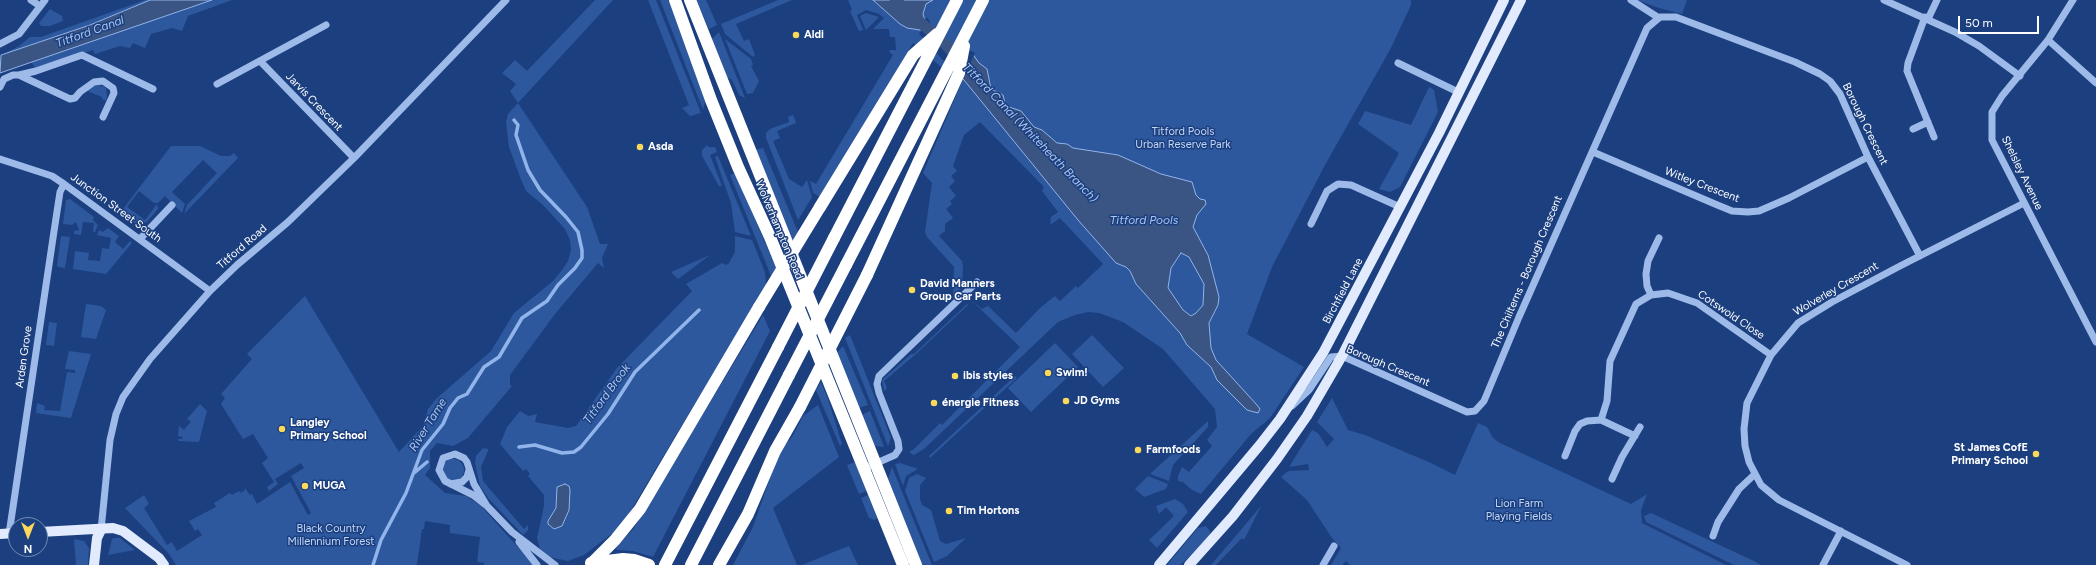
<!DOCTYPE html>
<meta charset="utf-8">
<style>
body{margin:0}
#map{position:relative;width:2096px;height:565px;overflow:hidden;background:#1b3f7f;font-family:Figtree,sans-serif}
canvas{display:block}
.north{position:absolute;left:8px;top:517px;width:40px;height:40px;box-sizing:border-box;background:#1b3f7f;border:1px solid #768cb2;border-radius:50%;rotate:180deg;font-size:11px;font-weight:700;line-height:16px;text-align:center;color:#fff}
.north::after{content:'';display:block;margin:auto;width:14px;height:18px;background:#fbd95b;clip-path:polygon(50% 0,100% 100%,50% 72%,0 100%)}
.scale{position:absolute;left:1958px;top:16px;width:81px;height:18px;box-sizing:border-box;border:2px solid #fff;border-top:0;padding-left:5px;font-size:12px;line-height:14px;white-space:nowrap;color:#fff;-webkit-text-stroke:3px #1b3f7f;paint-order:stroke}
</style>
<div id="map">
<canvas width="2096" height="565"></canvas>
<div class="north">N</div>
<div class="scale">50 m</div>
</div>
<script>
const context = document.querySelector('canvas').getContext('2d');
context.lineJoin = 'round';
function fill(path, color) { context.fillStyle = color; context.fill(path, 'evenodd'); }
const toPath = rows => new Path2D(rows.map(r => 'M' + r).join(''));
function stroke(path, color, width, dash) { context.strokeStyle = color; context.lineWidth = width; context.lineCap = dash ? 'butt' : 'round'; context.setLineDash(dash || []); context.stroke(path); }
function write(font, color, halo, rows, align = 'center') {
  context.font = font + ' Figtree,sans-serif'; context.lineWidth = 3; context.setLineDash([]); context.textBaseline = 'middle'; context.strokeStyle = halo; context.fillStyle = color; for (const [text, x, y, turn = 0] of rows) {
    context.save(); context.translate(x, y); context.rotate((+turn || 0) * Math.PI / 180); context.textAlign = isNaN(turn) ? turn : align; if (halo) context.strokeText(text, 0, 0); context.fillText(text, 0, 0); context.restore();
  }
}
fill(toPath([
 [145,0,150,0,90,25,0,56,19,46,30,37,41,37],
 [212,0,232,0,188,16,182,31,172,28,151,34,145,48,133,43,130,48,120,46,95,54,93,50,35,68,31,61],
 [595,0,613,0,518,103,587,207,600,244,608,244,602,258,604,268,598,263,555,314,510,375,510,385,512,386,468,438,453,446,437,443,430,451,430,468,425,475,445,493,466,496,481,506,534,565,484,565,484,563,477,562,480,537,450,533,450,525,425,521,424,529,422,529,417,565,176,565,169,554,125,508,144,495,149,504,144,508,167,545,172,542,177,551,202,535,198,529,195,531,189,521,216,507,214,503,230,493,232,495,239,491,241,493,245,490,245,488,250,495,252,494,257,504,290,482,308,515,311,513,291,476,304,468,301,463,275,479,278,484,269,491,267,487,274,482,262,463,268,458,253,434,243,439,221,404,225,398,221,394,252,359,247,354,305,296,399,452,423,426,428,409,436,399,491,351,514,313,553,281,562,270,568,261,571,250,570,240,565,229,543,205,526,191,520,177,509,147,506,122,508,114,518,103,510,91,516,84,502,73,515,60,527,71],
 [648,0,656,0,701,113,690,116,682,108,689,105],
 [660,0,669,0,702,90,705,102,703,110],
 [696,0,706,0,717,25,709,29],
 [778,0,792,0,736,24,744,41,749,39,755,55,753,57,725,34,721,24],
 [848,0,1411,0,1411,5,1391,48,1325,165,1272,267,1247,334,1304,367,1270,418,1251,434,1201,494,1192,490,1183,482,1178,481,1178,476,1182,467,1189,472,1212,446,1207,440,1217,427,1215,409,1163,349,1123,322,1099,313,1088,312,1075,315,1058,322,925,448,914,455,910,453,910,451,913,450,940,423,942,425,1020,347,971,300,982,309,988,306,1016,333,1040,308,1055,296,1060,301,1076,286,1078,288,1103,264,1060,218,1050,225,1051,217,1058,212,1042,191,1044,187,980,122,964,135,953,166,957,171,951,176,955,181,949,187,956,196,950,201,952,204,946,209,953,218,945,224,945,231,939,236,962,261,963,266,962,285,953,300,954,267,927,237,925,232,932,183,923,173,961,84,913,43,820,197,813,193,810,181,816,184,893,55,889,52,890,50,896,50,895,37,890,37,889,29,873,29,884,18,879,14,866,10,857,15,863,30,859,31,850,11,852,10],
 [1637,0,1687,0,1682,14,1659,8],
 [50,9,62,16,63,21,50,26,41,26,39,23],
 [866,13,879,17,866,30,860,16],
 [719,32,745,98,739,95,732,80,725,76,711,40],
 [725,39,751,59,753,65,751,66,759,81,753,93,747,94],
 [95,85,103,86,106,88,107,96,106,101,102,99,102,97,85,90],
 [1429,87,1434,90,1438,112,1400,187,1390,192,1379,189,1399,153,1358,124,1365,111,1411,125],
 [793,115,796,123,777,131,780,138,773,141,789,179,802,187,807,180,812,197,798,220,766,138,766,133,770,129,789,122,788,117],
 [707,145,708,147,715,147,717,152,710,155,722,186,719,186,702,156,702,150],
 [171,146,200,146,221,156,230,156,234,153,238,158,184,214,187,205,217,173,203,160,172,192,185,204,182,213,165,196,158,203,154,203,139,191,127,207,145,220,157,204,158,209,147,222,137,225,120,213],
 [763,148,798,232,792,242,755,150],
 [718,156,751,236,735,232,731,203,715,157],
 [735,173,776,268,771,276,730,175],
 [70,199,94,217,93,220,98,225,95,232,93,232,94,223,83,222,81,235,74,234,74,231,79,230,76,222,72,225,63,224,66,200],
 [108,228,119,236,115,242,123,249,130,241,132,243,106,274,73,269,75,251,89,253,88,260,100,261,102,248,109,249,111,238,97,235,99,230,103,232],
 [61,236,70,237,65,268,58,267,57,265],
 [735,236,752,240,765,272,766,285,625,520,618,529,584,555,568,561,549,557,540,549,537,538,544,506,544,495,528,476,530,474,526,469,523,471,500,444,507,427,520,411,528,416,537,414,535,422,568,428,576,426,617,368,692,291,686,284,722,263,726,265,729,263,735,252],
 [710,255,678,279,671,272],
 [86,304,101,306,106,310,96,339,81,337],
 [967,304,968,305,916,354,884,381,887,388,884,391,882,380,911,354,914,354],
 [763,315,770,331,653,557,633,551,617,550,616,548,634,528],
 [49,322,57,323,54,346,46,345],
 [850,335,891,438,888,446,845,338],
 [1092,335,1124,368,1103,387,1072,354],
 [1055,343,1078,367,1031,412,1008,388],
 [843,346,868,405,859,408,836,354],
 [69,351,91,354,71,418,36,413,37,403,45,406,44,410,60,411,67,372,75,373,75,370,65,369],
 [1015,376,1017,378,930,458,929,456],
 [821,382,828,399,842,444,840,446,816,390],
 [1332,398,1348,430,1365,435,1431,463,1455,475,1478,423,1487,427,1493,438,1500,443,1631,504,1647,494,1641,510,1642,523,1726,565,1350,565,1346,561,1342,565,1331,565,1341,548,1332,538,1307,500,1281,477,1288,471,1309,470,1308,464,1289,467,1312,430,1318,433,1327,447,1334,439,1317,422],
 [200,404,207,411,199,442,178,441,178,439,182,439,183,437,178,436,179,426,184,430,187,426,191,422,187,419],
 [818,405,839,457,773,508,797,565,733,565,753,527,775,464,784,446,792,437,803,416],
 [870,411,884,447,875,446,873,444,861,415],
 [1208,421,1208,427,1173,465,1169,481,1150,474],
 [483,448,488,449,488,451,481,467,483,481,524,529,528,525,528,530,523,535,488,498,480,486,475,463,476,456],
 '442 470a11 11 0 1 1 22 0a11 11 0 1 1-22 0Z',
 [855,462,867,491,859,494,847,465],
 [900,463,918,469,906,476,903,486,895,464],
 [892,467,909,509,932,565,922,565,888,479],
 [917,474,926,478,920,485,920,499,922,505,931,510,940,541,946,544,966,538,947,556,934,562,905,491,909,478],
 [1148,476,1168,484,1166,489,1144,497,1135,489],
 [868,495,877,518,875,520,869,518,861,498],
 [1175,499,1183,504,1188,512,1157,548,1149,540,1174,516,1166,507,1159,514,1156,506],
 [1261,506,1244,540,1242,538,1216,565,1211,565],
 [1651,513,1756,562,1761,565,1734,565,1646,522,1644,516],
 [1206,526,1210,531,1210,537,1208,540,1180,565,1167,565,1198,528],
 [114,538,120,538,135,550,108,555,112,539],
 [74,539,84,541,89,548,88,565,76,565],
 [849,546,858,565,802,565,836,551]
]), '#2e589e');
const water = toPath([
 [150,0,212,0,0,73,1,55,90,25,150,0],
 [873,0,933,0,926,4,923,14,927,28,961,60,972,53,979,63,987,69,991,89,1003,95,1005,103,1009,107,1021,111,1034,127,1042,130,1057,143,1067,144,1073,148,1118,155,1161,174,1192,182,1196,195,1200,199,1205,200,1206,204,1197,215,1193,227,1208,255,1219,297,1218,305,1209,323,1211,348,1216,360,1257,405,1260,409,1258,413,1247,410,1217,380,1211,367,1187,345,1180,333,1136,284,1130,271,1126,267,1116,263,1078,220,964,80,923,38,920,30,907,28,900,24,873,0],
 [1181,253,1189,257,1204,284,1203,305,1196,313,1191,316,1183,310,1168,288,1171,268,1181,253],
 [565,484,569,486,570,490,569,510,562,526,554,529,548,524,548,521,556,508,557,487,565,484]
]);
fill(water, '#3a5484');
stroke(water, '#91b4eb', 1);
fill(toPath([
 [927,17,930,22,930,30,961,57,967,51,972,51,975,53,962,81,919,34]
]), '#1b3f7f');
stroke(toPath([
 [519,447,535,445,562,453,574,452,581,447,608,414,635,372,699,310],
 [414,473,427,462],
 [373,565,381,540,406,493,422,450,443,424,450,408,458,398,467,394,484,367,499,357,522,318,547,301,558,285,575,268,582,258,582,250,578,232,566,217,540,190,528,170,516,135,518,125,514,120]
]), '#91b4eb', 3.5);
stroke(toPath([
 [895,0,945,44,960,60]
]), '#3a5484', 11);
stroke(toPath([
 [31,0,40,6],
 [1631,0,1659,18],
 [1884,0,1955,32,1979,46,2020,76],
 [2073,0,2048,40,2002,96,1992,112,1992,140,2096,342],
 [1925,17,1908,63,1907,71,1934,137],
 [1928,19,1937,0],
 [2048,40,2096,83],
 [0,44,19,34,45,0],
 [260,61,354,158],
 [1398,63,1458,92],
 [19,75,36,71,82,55,153,89],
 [217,84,326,25],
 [0,87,4,79,13,75,19,75,70,99,75,98,80,92,94,82,103,81,113,88,114,93,103,117],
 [1913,129,1928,122],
 [1593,152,1715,204,1732,211,1748,212,1759,211,1789,198,1868,157],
 [0,159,52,176,64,184,210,291],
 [1311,224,1327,191,1338,184,1351,185,1400,207],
 [140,239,172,205],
 [1651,295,1647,286,1646,274,1648,261,1659,238],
 [1292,406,1309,390,1331,357,1342,356,1467,412,1475,411,1484,401,1519,317,1647,28,1660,17,1676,17,1795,62,1820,74,1830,81,1840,94,1868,157,1920,256],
 [1601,420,1607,401,1610,361,1636,304,1651,295,1668,293,1697,303,1771,355],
 [1565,456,1575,431,1580,424,1587,421,1601,420,1635,436],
 [863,469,895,455,899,449,898,441,879,393,877,384,879,376,977,282],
 [1612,479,1622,457,1640,427],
 [451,484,462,482,467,477,469,470],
 [487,506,474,484,467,462,464,458,455,454,443,458,439,470,445,481,473,495,487,506,512,532,555,565],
 [101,530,110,440,116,414,123,397,150,359,210,291,237,265,288,222,354,158,506,0],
 [9,534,53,238,60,192,64,184],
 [1713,536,1718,522,1739,489,1755,474],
 [519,542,537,565],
 [1323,565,1334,546],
 [1823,565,1841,531],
 [1907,565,1779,500,1761,485,1749,462,1745,446,1744,429,1747,403,1771,355,1798,323,1832,302,1900,266,2024,203]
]), '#9ebae9', 7);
stroke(toPath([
 [40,532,113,528,123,531,159,558,164,565],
 [0,534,16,533],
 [94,565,97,538,101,530],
 [1159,565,1259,446,1280,419,1323,353,1439,133,1504,0],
 [1189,565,1233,516,1277,459,1307,416,1342,356,1521,0]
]), '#e2eafe', 10);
stroke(toPath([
 [675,0,711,100,738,167,770,237,903,565],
 [690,0,916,565],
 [820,207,913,55,937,34],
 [834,238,957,0],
 [846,265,983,0],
 [867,275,959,73,964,46],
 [591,563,623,559,634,560,649,565],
 [592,563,615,540,640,509,759,307],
 [665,565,778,347],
 [691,565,789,375],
 [719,565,748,514,775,451,800,407]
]), '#fff', 12);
stroke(toPath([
 [759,307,820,207],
 [778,347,834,238],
 [789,375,846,265],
 [800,407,867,275]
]), '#fff', 12);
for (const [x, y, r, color] of [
 [796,35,4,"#fbd95b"],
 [640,147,4,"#fbd95b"],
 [912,290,4,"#fbd95b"],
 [1048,373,4,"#fbd95b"],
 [955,376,4,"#fbd95b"],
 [1066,401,4,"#fbd95b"],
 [934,403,4,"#fbd95b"],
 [282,429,4,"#fbd95b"],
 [1138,450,4,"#fbd95b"],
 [2036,454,4,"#fbd95b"],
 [305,486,4,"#fbd95b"],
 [949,511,4,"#fbd95b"]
]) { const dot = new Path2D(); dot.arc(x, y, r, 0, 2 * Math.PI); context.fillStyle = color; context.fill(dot); stroke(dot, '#1b3f7f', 1.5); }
write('bold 11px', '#fff', '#1b3f7f', [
 ["Aldi",804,35],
 ["Asda",648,147],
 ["David Manners",920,284],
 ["Group Car Parts",920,297],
 ["Swim!",1056,373],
 ["ibis styles",963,376],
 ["JD Gyms",1074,401],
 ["énergie Fitness",942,403],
 ["Langley",290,423],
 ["Primary School",290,436],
 ["St James CofE",2028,448,"right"],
 ["Primary School",2028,461,"right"],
 ["Farmfoods",1146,450],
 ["MUGA",313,486],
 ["Tim Hortons",957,511]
], 'left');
write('11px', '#fff', '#1b3f7f', [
 ["Jarvis Crescent",314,102,46],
 ["Borough Crescent",1865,124,64],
 ["Shelsley Avenue",2022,173,64],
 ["Witley Crescent",1702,185,21],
 ["Junction Street South",116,208,36],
 ["Wolverhampton Road",779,230,67],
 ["Titford Road",242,247,-41],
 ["The Chilterns - Borough Crescent",1527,272,-67],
 ["Wolverley Crescent",1836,289,-30],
 ["Birchfield Lane",1343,291,-62],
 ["Cotswold Close",1731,315,34],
 ["Arden Grove",24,357,-82],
 ["Borough Crescent",1388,366,23]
]);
write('11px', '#c3d6f7', '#1b3f7f', [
 ["Titford Pools",1183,132],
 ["Urban Reserve Park",1183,145],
 ["Lion Farm",1519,504],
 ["Playing Fields",1519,517],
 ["Black Country",331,529],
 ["Millennium Forest",331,542]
]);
write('italic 12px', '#aac5f1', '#1b3f7f', [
 ["Titford Canal",90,32,-20],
 ["Titford Canal (Whiteheath Branch)",1030,133,46],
 ["Titford Pools",1144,220],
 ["Titford Brook",607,394,-54],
 ["River Tame",428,425,-58]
]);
</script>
